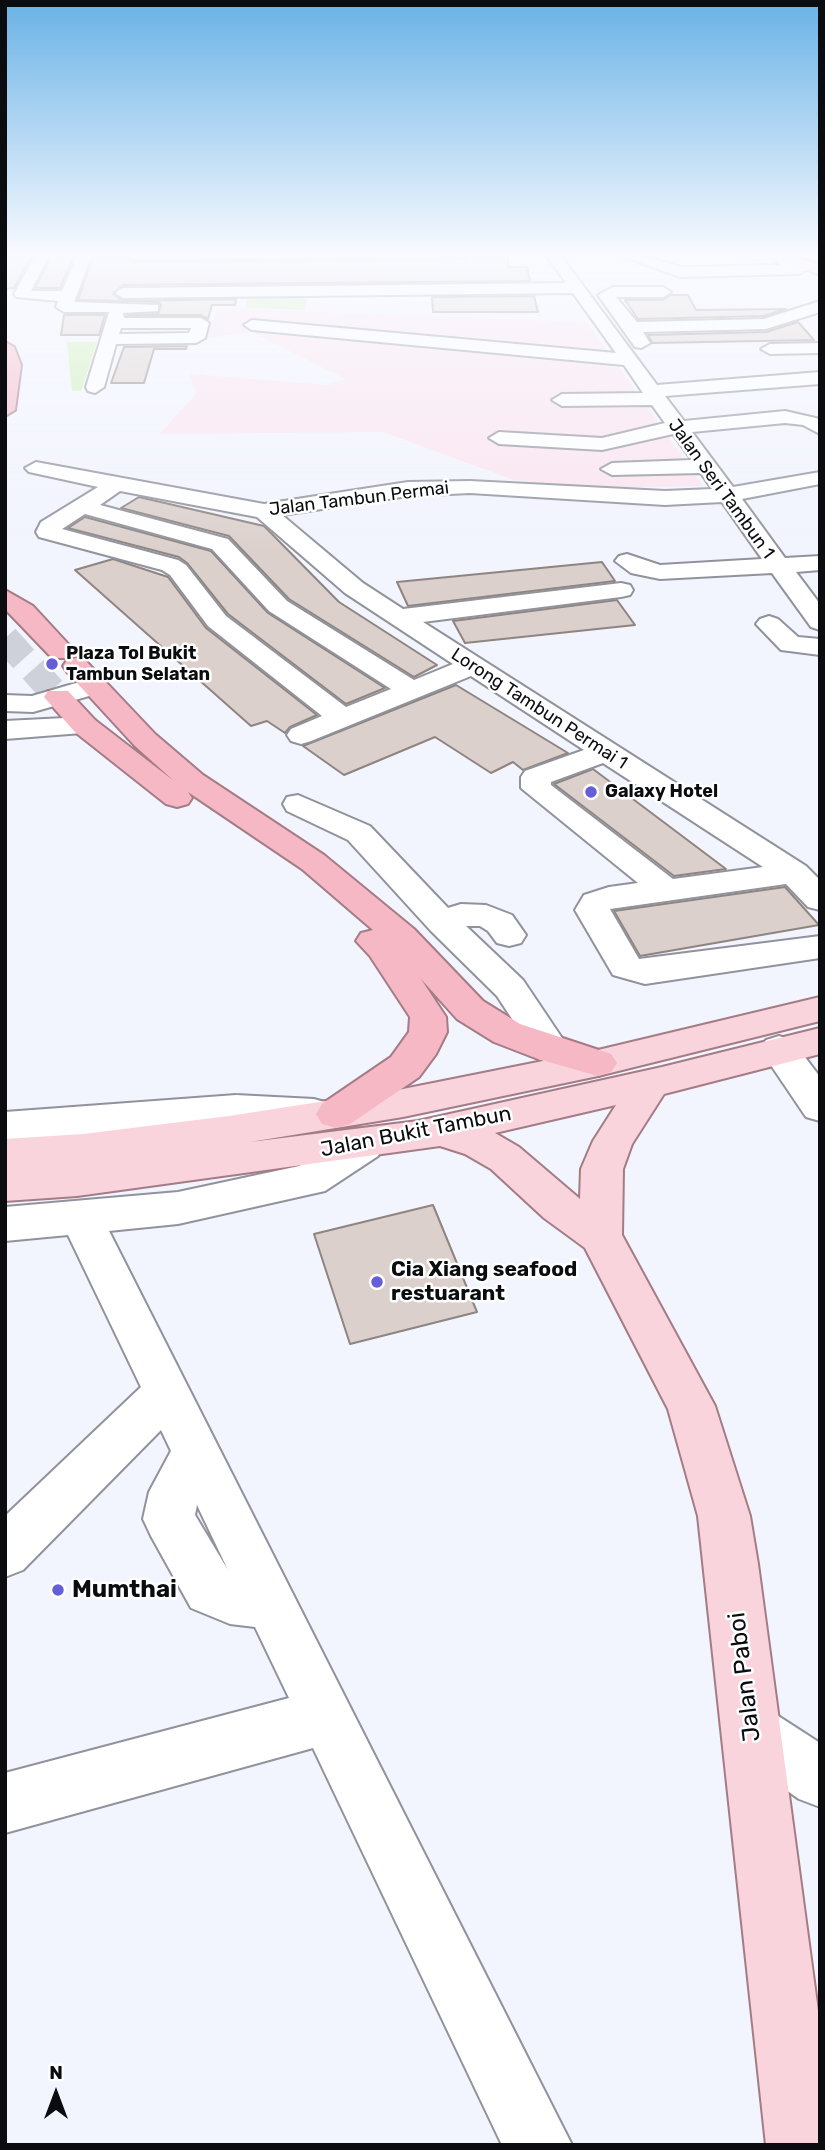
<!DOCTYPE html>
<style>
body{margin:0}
#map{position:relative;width:825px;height:2150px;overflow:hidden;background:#f2f4fe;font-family:Rubik,sans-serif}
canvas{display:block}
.frame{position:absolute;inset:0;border:7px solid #0b0c0f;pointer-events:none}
.north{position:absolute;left:21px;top:2059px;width:70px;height:70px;-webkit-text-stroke:5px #fff;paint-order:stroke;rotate:0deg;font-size:19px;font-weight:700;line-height:28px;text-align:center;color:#0b0c0f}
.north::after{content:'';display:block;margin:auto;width:24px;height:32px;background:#0b0c0f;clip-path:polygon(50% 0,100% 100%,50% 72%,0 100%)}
</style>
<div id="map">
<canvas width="825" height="2150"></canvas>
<div class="frame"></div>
<div class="north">N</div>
</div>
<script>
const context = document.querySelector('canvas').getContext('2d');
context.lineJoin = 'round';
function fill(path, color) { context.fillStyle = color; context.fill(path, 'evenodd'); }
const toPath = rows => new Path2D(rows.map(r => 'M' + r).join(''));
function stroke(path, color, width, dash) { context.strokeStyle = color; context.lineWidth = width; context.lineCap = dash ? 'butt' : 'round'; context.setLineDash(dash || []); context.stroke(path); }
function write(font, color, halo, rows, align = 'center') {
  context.font = font + ' Rubik,sans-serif'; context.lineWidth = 5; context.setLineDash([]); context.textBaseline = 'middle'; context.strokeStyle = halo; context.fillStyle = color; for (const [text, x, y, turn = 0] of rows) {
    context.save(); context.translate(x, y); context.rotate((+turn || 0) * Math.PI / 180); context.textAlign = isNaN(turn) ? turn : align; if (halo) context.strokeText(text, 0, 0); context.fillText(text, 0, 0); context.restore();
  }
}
fill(toPath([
 [219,308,587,322,703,486,583,488,514,480,383,432,159,434,196,394,190,374,328,385,345,379,252,332,202,339]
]), '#fbe3ee');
fill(toPath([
 [248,294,307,294,305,310,246,308],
 [67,342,97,342,81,391,72,391]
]), '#caefae');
const building = toPath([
 [5,252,34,252,14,288,5,289,5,252],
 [54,252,76,252,60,288,35,288,54,252],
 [95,252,127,252,126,257,134,262,466,259,475,252,508,252,508,267,527,267,530,281,123,285,113,294,123,301,236,299,235,305,212,305,208,319,201,315,127,315,158,314,161,305,158,302,78,300,95,252],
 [671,295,688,295,696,310,786,309,764,316,638,319,625,300,663,300,671,295],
 [534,296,538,312,433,312,432,297,534,296],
 [64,315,105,315,99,335,61,335,64,315],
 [798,322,814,340,652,343,648,335,766,332,798,322],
 [187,346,186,349,154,349,144,383,111,383,124,347,187,346],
 [139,497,264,526,339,602,437,665,414,677,289,599,229,536,121,508,139,497],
 [85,517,211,551,268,613,385,688,346,704,228,614,187,563,179,557,68,528,85,517],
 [113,559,168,577,206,628,317,715,290,727,285,733,267,721,251,726,75,570,113,559],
 [602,562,615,581,408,606,397,582,602,562],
 [617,600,635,625,465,643,453,621,617,600],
 [456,685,568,753,523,770,513,762,491,773,435,737,344,775,303,746,456,685],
 [593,769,726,869,674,876,554,784,593,769],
 [785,887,819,925,640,956,614,911,785,887],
 [433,1205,477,1312,350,1344,314,1234,433,1205]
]);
fill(building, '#dbd0cc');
stroke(building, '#8e8480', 2);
stroke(toPath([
 [5,638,58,697]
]), '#cfd1da', 28, [28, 14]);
const minor = toPath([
 [37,252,51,252,31,291,62,291,79,252,93,252,74,302,158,305,158,311,123,313,124,318,201,318,209,323,205,338,196,343,116,344,104,387,95,393,88,391,86,387,109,312,64,312,56,307,58,301,16,297,14,294,37,252],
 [121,328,191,328,189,333,119,334,121,328],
 [130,252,473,252,466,256,134,259,127,255,130,252],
 [544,252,558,252,657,385,820,372,820,384,665,396,684,421,785,411,820,419,820,434,803,425,785,423,692,432,733,487,820,472,820,484,742,499,785,558,820,556,820,570,796,572,820,604,820,630,811,627,772,573,660,579,631,573,615,561,619,556,627,554,660,565,762,559,722,502,665,505,470,493,408,496,282,515,363,583,403,609,621,583,630,585,633,590,630,595,621,597,423,622,806,866,820,880,820,910,808,907,786,884,610,909,639,959,820,936,820,958,645,984,613,975,575,910,584,895,609,887,638,883,521,788,521,777,525,771,584,750,471,676,311,741,301,744,291,741,287,735,291,729,322,716,208,626,170,575,162,570,39,537,36,532,41,522,98,487,29,472,25,468,36,462,264,504,408,482,470,481,665,491,712,489,701,473,612,475,601,469,612,463,692,460,673,434,602,450,499,444,489,438,499,432,602,438,665,423,652,405,562,406,552,400,562,394,643,393,624,365,252,330,244,325,252,320,616,353,573,293,123,298,115,293,123,288,566,283,544,252],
 [120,491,257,517,345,593,453,664,414,680,287,601,228,539,100,505,120,491],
 [85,514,212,549,269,611,391,689,346,707,226,616,186,565,178,560,62,529,85,514],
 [603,763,763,867,673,879,551,785,551,782,603,763],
 [611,252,632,252,681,267,781,265,767,254,780,252,807,269,799,274,680,277,611,252],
 [613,287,663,287,671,292,663,297,616,297,637,322,764,319,820,301,820,312,766,329,643,332,650,343,641,348,635,347,598,295,613,287],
 [820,343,820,353,770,354,761,349,770,344,820,343],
 [769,616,778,619,798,637,820,639,820,655,781,650,756,624,760,619,769,616],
 [93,678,103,680,107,686,103,692,33,712,5,711,5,695,32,696,93,678],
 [85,717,95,720,99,726,95,732,5,739,5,721,85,717],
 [298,795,370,826,448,908,461,904,486,905,512,915,526,935,521,943,509,946,497,943,488,931,480,926,466,926,523,980,570,1050,564,1059,551,1063,538,1059,497,996,431,931,348,840,287,811,283,804,287,797,298,795],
 [779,1036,792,1040,820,1077,820,1121,806,1117,760,1049,766,1040,779,1036],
 [236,1095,314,1099,328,1103,334,1113,328,1123,314,1127,236,1123,5,1142,5,1112,236,1095],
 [364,1130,378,1134,384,1145,378,1156,325,1191,178,1224,109,1231,572,2145,502,2145,313,1748,5,1833,5,1773,289,1698,255,1627,230,1624,191,1608,151,1536,143,1519,149,1492,171,1451,161,1430,23,1570,5,1577,5,1516,141,1387,68,1235,5,1241,5,1207,178,1192,299,1166,350,1134,364,1130],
 [197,1505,228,1570,195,1515,197,1505],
 [752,1703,772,1712,820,1743,820,1807,799,1799,732,1752,723,1732,732,1712,752,1703]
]);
const major = toPath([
 [760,252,780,252,820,265,820,275,760,252],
 [820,997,820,1021,598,1076,403,1117,250,1142,418,1121,662,1067,820,1028,820,1054,664,1094,632,1144,623,1169,622,1235,715,1406,750,1516,758,1564,820,2026,820,2145,766,2145,698,1516,668,1409,585,1248,544,1218,491,1169,465,1154,440,1146,77,1196,5,1201,5,1139,83,1134,229,1116,403,1089,598,1050,820,997],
 [616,1105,593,1141,581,1169,580,1199,519,1147,495,1133,616,1105]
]);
const highway = toPath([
 [5,342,14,347,21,365,15,410,5,416,5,342],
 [5,590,33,606,70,646,74,652,70,658,52,658,5,609,5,590],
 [76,658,85,660,155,734,203,775,324,855,414,929,483,1001,520,1024,611,1054,617,1063,611,1072,598,1076,538,1059,494,1042,457,1019,421,979,446,1017,447,1032,436,1054,419,1077,350,1124,336,1128,322,1124,316,1114,322,1104,391,1057,409,1032,410,1017,370,956,356,941,361,933,373,930,302,869,188,792,192,798,188,804,177,807,166,804,75,732,44,697,48,691,68,691,95,720,174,781,135,746,67,672,63,666,67,660,76,658]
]);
stroke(minor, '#91939c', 4);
stroke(major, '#a37c85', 4);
stroke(highway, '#a37c85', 4);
fill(minor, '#fff');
fill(major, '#f9d4dc');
fill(highway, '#f5b8c4');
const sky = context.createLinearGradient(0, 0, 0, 553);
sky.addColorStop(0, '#69b2e6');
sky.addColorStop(0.46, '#f9faff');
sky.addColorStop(1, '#f9faff00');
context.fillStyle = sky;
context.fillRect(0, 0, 825, 553);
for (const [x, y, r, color] of [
 [52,664,7,"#665ed7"],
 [591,792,7,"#665ed7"],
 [377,1282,7,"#665ed7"],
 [58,1590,7,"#665ed7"]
]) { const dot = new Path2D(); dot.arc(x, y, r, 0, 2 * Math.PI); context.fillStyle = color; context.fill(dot); stroke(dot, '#fff', 2.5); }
write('18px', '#0b0c0f', '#fff', [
 ["Jalan Seri Tambun 1",721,489,54],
 ["Jalan Tambun Permai",359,499,-7],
 ["Lorong Tambun Permai 1",539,709,33]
]);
write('bold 18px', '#0b0c0f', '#fff', [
 ["Plaza Tol Bukit",66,654],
 ["Tambun Selatan",66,675],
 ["Galaxy Hotel",605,792]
], 'left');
write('21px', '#0b0c0f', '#fff', [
 ["Jalan Bukit Tambun",416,1132,-11]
]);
write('bold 21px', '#0b0c0f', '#fff', [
 ["Cia Xiang seafood",391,1270],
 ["restuarant",391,1294]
], 'left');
write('bold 24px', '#0b0c0f', '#fff', [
 ["Mumthai",72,1590]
], 'left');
write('24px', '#0b0c0f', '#fff', [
 ["Jalan Paboi",745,1677,-97]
]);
</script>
